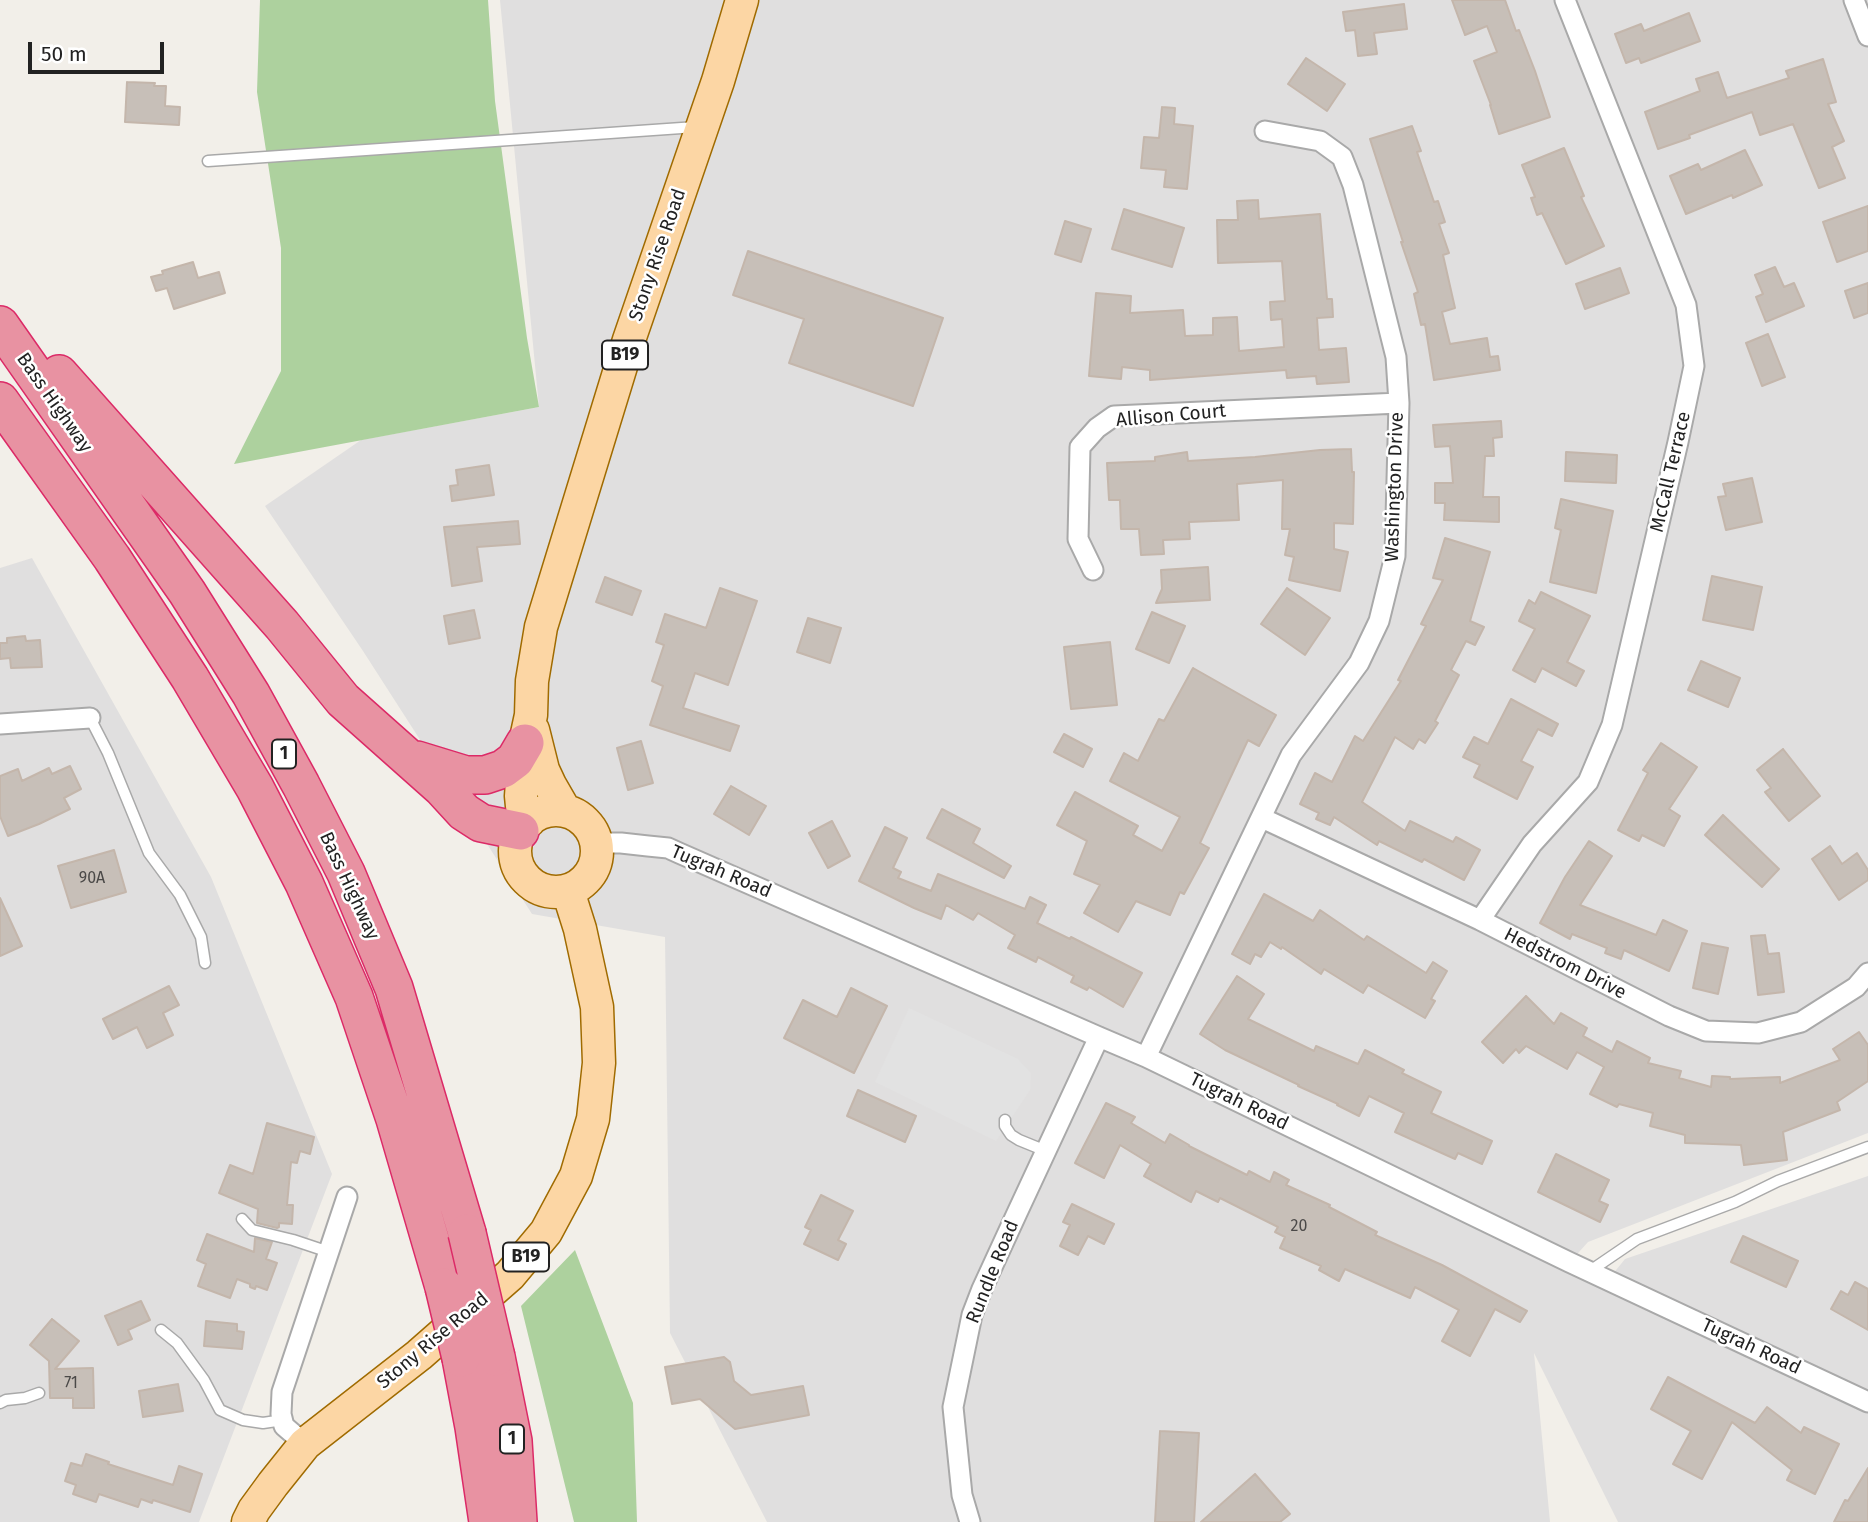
<!DOCTYPE html>
<style>
body{margin:0}
#map{position:relative;width:1868px;height:1522px;overflow:hidden;background:#f2efe9;font-family:"Fira Sans",sans-serif}
canvas{display:block}
.scale{position:absolute;left:28px;top:42px;width:136px;height:32px;box-sizing:border-box;border:4px solid #222;border-top:0;padding-left:9px;font-size:21px;line-height:24px;white-space:nowrap;color:#222;-webkit-text-stroke:5px #fff;paint-order:stroke}
</style>
<div id="map">
<canvas width="1868" height="1522"></canvas>
<div class="scale">50 m</div>
</div>
<script>
const context = document.querySelector('canvas').getContext('2d');
context.lineJoin = 'round';
function fill(path, color) { context.fillStyle = color; context.fill(path, 'evenodd'); }
const toPath = rows => new Path2D(rows.map(r => 'M' + r).join(''));
function stroke(path, color, width, dash) { context.strokeStyle = color; context.lineWidth = width; context.lineCap = dash ? 'butt' : 'round'; context.setLineDash(dash || []); context.stroke(path); }
function write(font, color, halo, rows, align = 'center') {
  context.font = font + ' "Fira Sans",sans-serif'; context.lineWidth = 5; context.setLineDash([]); context.textBaseline = 'middle'; context.strokeStyle = halo; context.fillStyle = color; for (const [text, x, y, turn = 0] of rows) {
    context.save(); context.translate(x, y); context.rotate((+turn || 0) * Math.PI / 180); context.textAlign = isNaN(turn) ? turn : align; if (halo) context.strokeText(text, 0, 0); context.fillText(text, 0, 0); context.restore();
  }
}
fill(toPath([
 [500,0,1868,0,1868,1133,1588,1242,1570,1262,1608,1280,1625,1259,1868,1176,1868,1522,1618,1522,1534,1353,1550,1522,767,1522,670,1333,665,937,532,914,363,651,265,506,361,440,539,407],
 [32,558,211,877,332,1174,199,1522,0,1522,0,568]
]), '#e0dfdf');
fill(toPath([
 [260,0,488,0,495,101,527,338,539,407,234,464,281,371,281,248,257,92],
 [575,1250,633,1403,637,1522,574,1522,521,1306]
]), '#add19e');
fill(toPath([
 [909,1008,1018,1059,1031,1073,1030,1090,996,1141,875,1082]
]), '#e2e2e2');
const building = toPath([
 [1452,0,1505,0,1516,31,1519,30,1535,71,1550,117,1499,134,1490,105,1491,105,1474,61,1497,52,1487,26,1465,35,1452,0],
 [1404,4,1407,29,1374,33,1377,54,1358,56,1355,30,1346,31,1343,12,1404,4],
 [1689,13,1700,41,1641,63,1639,58,1626,63,1615,34,1641,24,1644,31,1689,13],
 [1306,58,1345,84,1327,111,1288,84,1306,58],
 [1823,59,1836,102,1828,104,1844,141,1832,147,1845,178,1819,188,1793,124,1760,135,1752,112,1689,135,1690,138,1658,149,1645,112,1700,91,1696,79,1718,72,1727,98,1789,78,1786,71,1823,59],
 [127,82,155,83,154,86,166,86,165,106,180,107,179,125,125,122,127,82],
 [1162,107,1175,108,1174,124,1193,126,1187,189,1164,187,1166,170,1141,168,1144,137,1159,138,1162,107],
 [1412,126,1421,151,1417,152,1434,202,1438,201,1445,222,1439,224,1449,253,1443,255,1455,308,1442,312,1450,344,1487,338,1490,357,1498,356,1500,370,1434,380,1425,324,1421,325,1414,294,1418,292,1401,242,1403,242,1370,139,1412,126],
 [1564,148,1584,196,1581,197,1604,246,1566,264,1542,213,1537,215,1531,198,1535,197,1522,165,1564,148],
 [1745,150,1762,185,1733,198,1732,195,1686,214,1670,176,1698,164,1701,170,1745,150],
 [1258,200,1259,219,1320,214,1327,299,1332,299,1333,317,1317,318,1319,350,1346,348,1349,382,1317,384,1316,376,1287,378,1286,370,1150,380,1150,370,1122,367,1121,379,1089,376,1096,293,1131,296,1130,313,1183,310,1185,336,1213,335,1213,318,1237,317,1239,351,1284,347,1282,319,1271,320,1270,302,1285,301,1282,261,1218,263,1217,220,1238,220,1237,201,1258,200],
 [1868,206,1868,251,1837,262,1823,222,1868,206],
 [1124,209,1184,228,1172,267,1112,249,1124,209],
 [1065,221,1091,229,1081,262,1055,254,1065,221],
 [748,251,943,318,913,406,789,363,804,319,733,295,748,251],
 [193,262,198,278,219,272,225,293,174,309,167,288,156,291,151,277,163,274,162,271,193,262],
 [1775,267,1784,287,1794,283,1804,306,1766,322,1756,297,1763,294,1755,275,1775,267],
 [1620,268,1629,293,1585,309,1576,284,1620,268],
 [1868,283,1868,313,1854,318,1845,291,1868,283],
 [1768,334,1785,377,1762,386,1746,343,1768,334],
 [1501,421,1502,437,1493,438,1494,456,1485,456,1483,497,1499,497,1499,522,1444,520,1445,503,1435,503,1435,483,1453,483,1450,446,1435,447,1433,425,1501,421],
 [1351,449,1352,472,1354,472,1353,524,1334,523,1334,549,1348,552,1340,591,1289,580,1294,557,1285,555,1290,529,1282,529,1283,480,1237,484,1239,520,1189,522,1190,539,1163,540,1164,554,1141,555,1139,529,1121,529,1120,500,1109,500,1107,463,1155,461,1155,457,1187,452,1188,461,1255,457,1320,450,1351,449],
 [1566,452,1617,455,1616,483,1565,481,1566,452],
 [489,465,494,495,452,501,450,486,458,485,456,470,489,465],
 [1752,478,1762,522,1726,530,1718,497,1726,496,1723,484,1752,478],
 [1561,499,1613,511,1596,593,1550,582,1561,530,1555,528,1561,499],
 [518,521,520,544,477,547,482,581,452,586,444,527,518,521],
 [1445,538,1490,552,1470,621,1484,627,1475,645,1466,641,1451,670,1459,675,1435,721,1438,723,1425,743,1419,739,1413,749,1395,737,1362,802,1405,831,1410,821,1453,842,1456,837,1480,850,1464,880,1424,859,1422,862,1379,841,1377,845,1334,817,1330,825,1316,819,1319,813,1300,804,1315,773,1332,782,1355,736,1363,741,1401,681,1398,680,1426,626,1421,624,1443,580,1433,578,1445,538],
 [1208,567,1210,600,1156,603,1162,589,1161,570,1208,567],
 [1712,576,1762,587,1753,630,1703,620,1712,576],
 [605,577,641,591,632,615,596,602,605,577],
 [720,588,757,601,728,685,695,673,683,708,739,726,730,751,650,725,663,686,652,681,664,645,656,642,665,614,706,628,720,588],
 [1287,588,1330,618,1305,655,1261,624,1287,588],
 [1541,592,1590,616,1567,662,1584,671,1576,686,1542,668,1535,682,1513,670,1535,629,1519,621,1529,600,1535,604,1541,592],
 [474,610,480,638,449,644,444,616,474,610],
 [1152,612,1185,626,1169,663,1136,649,1152,612],
 [808,618,841,628,830,663,797,652,808,618],
 [25,636,26,641,40,640,42,667,11,668,10,658,0,659,0,643,7,643,7,638,25,636],
 [1110,642,1117,705,1071,709,1064,647,1110,642],
 [1701,661,1740,678,1728,707,1688,690,1701,661],
 [1193,668,1276,715,1259,746,1248,740,1200,843,1209,848,1184,894,1180,892,1170,915,1136,901,1118,932,1084,913,1100,885,1074,874,1087,841,1057,825,1075,792,1138,826,1133,835,1162,851,1180,817,1110,781,1124,753,1138,761,1159,719,1164,721,1193,668],
 [1511,699,1558,724,1552,736,1538,729,1521,761,1533,767,1517,799,1474,777,1480,765,1463,757,1474,737,1488,744,1511,699],
 [1064,734,1092,749,1083,767,1054,752,1064,734],
 [641,741,653,783,628,790,617,748,641,741],
 [1661,743,1697,767,1669,809,1680,816,1664,846,1642,835,1639,841,1618,830,1648,773,1643,770,1661,743],
 [1783,749,1820,796,1789,821,1765,792,1771,788,1757,770,1783,749],
 [70,766,81,789,64,798,70,809,39,824,8,836,0,816,0,776,18,769,22,781,49,768,52,774,70,766],
 [731,786,766,806,749,835,714,814,731,786],
 [942,809,980,829,973,843,1011,866,1004,878,927,838,942,809],
 [1723,815,1779,869,1762,887,1705,835,1723,815],
 [832,821,850,856,828,868,809,833,832,821],
 [885,827,907,838,893,868,901,872,898,878,931,891,938,874,1025,909,1030,897,1046,905,1037,923,1070,939,1071,937,1142,973,1123,1007,1089,987,1087,990,1071,982,1074,976,1038,957,1036,962,1008,948,1015,935,978,913,973,920,946,905,941,919,914,908,859,881,885,827],
 [1589,841,1612,856,1580,905,1656,935,1663,920,1687,931,1669,971,1624,950,1621,959,1605,953,1607,948,1572,934,1570,939,1540,923,1565,877,1589,841],
 [1830,846,1842,864,1857,853,1868,870,1868,880,1839,900,1812,859,1830,846],
 [114,850,126,892,71,908,58,866,114,850],
 [1264,894,1313,921,1320,910,1364,940,1367,936,1426,973,1433,962,1447,971,1431,999,1435,1001,1425,1018,1368,985,1363,993,1324,969,1321,974,1282,947,1281,949,1270,942,1261,957,1255,954,1250,964,1232,954,1264,894],
 [0,898,22,946,0,956,0,898],
 [1765,935,1768,954,1779,953,1784,992,1758,995,1751,936,1765,935],
 [1702,943,1728,948,1718,994,1693,988,1702,943],
 [1237,976,1264,994,1248,1019,1314,1051,1316,1046,1358,1064,1365,1050,1404,1070,1402,1073,1441,1092,1431,1113,1492,1141,1482,1164,1458,1153,1455,1159,1395,1132,1404,1113,1369,1096,1359,1116,1337,1105,1338,1104,1298,1086,1299,1085,1225,1050,1200,1034,1237,976],
 [169,986,179,1005,163,1013,173,1035,147,1048,137,1027,113,1039,103,1019,169,986],
 [851,988,887,1006,854,1073,784,1038,803,1000,837,1017,851,988],
 [1526,996,1554,1024,1561,1013,1587,1028,1583,1036,1612,1052,1617,1041,1650,1058,1648,1063,1681,1071,1679,1078,1711,1087,1712,1076,1730,1077,1730,1079,1780,1077,1780,1083,1840,1060,1833,1049,1859,1032,1868,1045,1868,1081,1837,1102,1840,1110,1783,1132,1787,1160,1744,1165,1741,1145,1685,1143,1685,1135,1650,1126,1653,1113,1619,1104,1617,1107,1590,1094,1604,1067,1577,1052,1567,1069,1526,1046,1519,1053,1516,1049,1503,1063,1482,1042,1526,996],
 [858,1090,916,1116,905,1142,847,1116,858,1090],
 [1106,1103,1135,1117,1131,1123,1165,1143,1170,1134,1189,1145,1189,1146,1247,1175,1249,1171,1270,1182,1274,1172,1289,1180,1286,1185,1330,1205,1329,1207,1377,1232,1375,1235,1442,1265,1527,1311,1520,1322,1495,1309,1470,1356,1442,1341,1459,1310,1415,1287,1410,1298,1345,1269,1339,1281,1319,1270,1321,1266,1280,1248,1285,1237,1275,1232,1278,1227,1220,1198,1218,1202,1196,1191,1191,1202,1144,1176,1151,1164,1120,1145,1104,1178,1075,1163,1106,1103],
 [267,1123,314,1137,310,1154,300,1151,297,1163,291,1162,287,1205,293,1205,292,1224,279,1223,279,1227,277,1228,257,1223,258,1209,219,1193,230,1165,253,1174,267,1123],
 [1556,1154,1609,1180,1599,1201,1608,1205,1600,1222,1538,1192,1556,1154],
 [821,1195,853,1211,838,1240,846,1244,838,1260,804,1244,811,1230,805,1227,821,1195],
 [1072,1204,1114,1224,1104,1244,1088,1236,1078,1255,1060,1246,1070,1225,1063,1222,1072,1204],
 [207,1234,254,1252,255,1238,272,1242,266,1259,277,1263,267,1290,256,1286,255,1289,250,1287,250,1284,237,1279,230,1298,198,1286,206,1264,197,1260,207,1234],
 [1743,1236,1798,1261,1786,1287,1731,1262,1743,1236],
 [1855,1282,1868,1289,1868,1330,1831,1309,1841,1291,1848,1295,1855,1282],
 [141,1301,150,1320,128,1330,132,1339,118,1345,105,1316,141,1301],
 [52,1319,79,1341,55,1369,93,1368,94,1408,73,1408,73,1398,50,1398,49,1361,30,1345,52,1319],
 [206,1321,237,1324,237,1331,244,1332,242,1349,204,1346,206,1321],
 [724,1357,730,1362,734,1381,751,1395,803,1386,809,1415,735,1429,700,1399,672,1404,665,1367,724,1357],
 [1668,1377,1755,1423,1767,1407,1801,1433,1804,1427,1839,1444,1815,1494,1787,1480,1792,1470,1732,1422,1702,1479,1673,1464,1691,1431,1651,1409,1668,1377],
 [178,1384,183,1411,143,1417,139,1391,178,1384],
 [1160,1431,1199,1433,1194,1522,1155,1522,1160,1431],
 [86,1454,109,1462,108,1464,173,1485,179,1466,202,1474,190,1512,153,1500,152,1503,141,1499,138,1507,99,1494,96,1502,73,1494,76,1485,65,1481,71,1463,82,1466,86,1454],
 [1868,1468,1868,1522,1834,1522,1845,1500,1848,1501,1868,1468],
 [1255,1474,1290,1514,1280,1522,1201,1522,1255,1474]
]);
fill(building, '#c7bfb8');
stroke(building, '#c4b6ab', 2);
const lane = toPath([
 [208,161,696,127],
 [90,718,108,753,149,853,180,895,201,937,205,963],
 [1005,1120,1005,1126,1011,1135,1019,1140,1046,1151],
 [242,1219,252,1230,293,1240,329,1252],
 [1590,1271,1637,1239,1735,1202,1778,1181,1868,1147],
 [161,1330,177,1343,204,1380,220,1410,243,1420,263,1423,283,1420],
 [0,1403,6,1400,25,1398,39,1393]
]);
const street = toPath([
 [1854,0,1868,36],
 [1093,570,1078,539,1080,447,1097,428,1114,416,1399,403],
 [0,724,90,718],
 [1262,818,1480,920,1669,1016,1706,1031,1758,1033,1801,1022,1856,987,1868,973],
 [597,843,621,843,648,846,668,848,679,853,1099,1037,1146,1057,1569,1262,1868,1402],
 [1480,920,1532,844,1588,782,1612,725,1678,442,1694,366,1686,305,1565,0],
 [1146,1057,1291,755,1359,663,1379,621,1395,556,1399,403,1396,357,1353,185,1342,157,1320,141,1265,131],
 [305,1444,284,1426,281,1414,282,1392,347,1197],
 [970,1522,962,1495,953,1407,972,1315,982,1289,1017,1213,1099,1037]
]);
const primary = toPath([
 [533,730,543,770,550,785,565,811],
 '515 851a41 41 0 1 1 82 0a41 41 0 1 1-82 0Z',
 [529,821,522,806,521,796,525,743,531,715,532,681,541,627,629,340,718,81,742,0],
 [248,1522,254,1510,273,1484,305,1444,419,1355,510,1275,546,1232,576,1176,593,1119,599,1063,597,1007,580,929,568,891]
]);
const highway = toPath([
 [0,325,187,592,251,694,301,785,346,873,394,988,467,1233],
 [59,374,282,625,343,700,442,788,464,812,481,823,520,831],
 [0,401,112,558,190,678,255,788,304,883,354,997,395,1119,444,1287],
 [417,760,466,775,485,775,503,769,515,760,525,743],
 [496,1357,513,1441,518,1522],
 [461,1358,474,1427,488,1522]
]);
stroke(lane, '#a9a9a9', 13);
stroke(street, '#a9a9a9', 23);
stroke(primary, '#a06b00', 35);
stroke(highway, '#dc2a67', 40);
stroke(lane, '#fff', 10);
stroke(street, '#fff', 19);
stroke(primary, '#fcd6a4', 32);
stroke(highway, '#e892a2', 37);
const highwayBridge = toPath([
 [467,1233,496,1357],
 [444,1287,461,1358]
]);
stroke(highwayBridge, '#dc2a67', 40, []);
stroke(highwayBridge, '#e892a2', 37);
write('16px', '#4b4948', null, [
 ["90A",92,879],
 ["20",1299,1227],
 ["71",71,1384]
]);
for (const [x, y, w] of [
 [625,355,46],
 [284,754,24],
 [526,1257,46],
 [512,1439,24]
]) { const box = new Path2D(); box.roundRect(x - w / 2, y - 14.5, w, 29, 5); context.fillStyle = '#fff'; context.fill(box); stroke(box, '#222', 2); }
write('bold 18px', '#222', null, [
 ["B19",625,355],
 ["1",284,754],
 ["B19",526,1257],
 ["1",512,1439]
]);
write('19px', '#222', '#fff', [
 ["Stony Rise Road",658,255,-71],
 ["Bass Highway",54,403,55],
 ["Allison Court",1171,416,-5],
 ["McCall Terrace",1671,472,-77],
 ["Washington Drive",1395,487,-88],
 ["Tugrah Road",721,872,23],
 ["Bass Highway",349,886,65],
 ["Hedstrom Drive",1565,964,27],
 ["Tugrah Road",1239,1102,26],
 ["Rundle Road",993,1272,-68],
 ["Stony Rise Road",433,1341,-40],
 ["Tugrah Road",1751,1347,25]
]);
</script>
